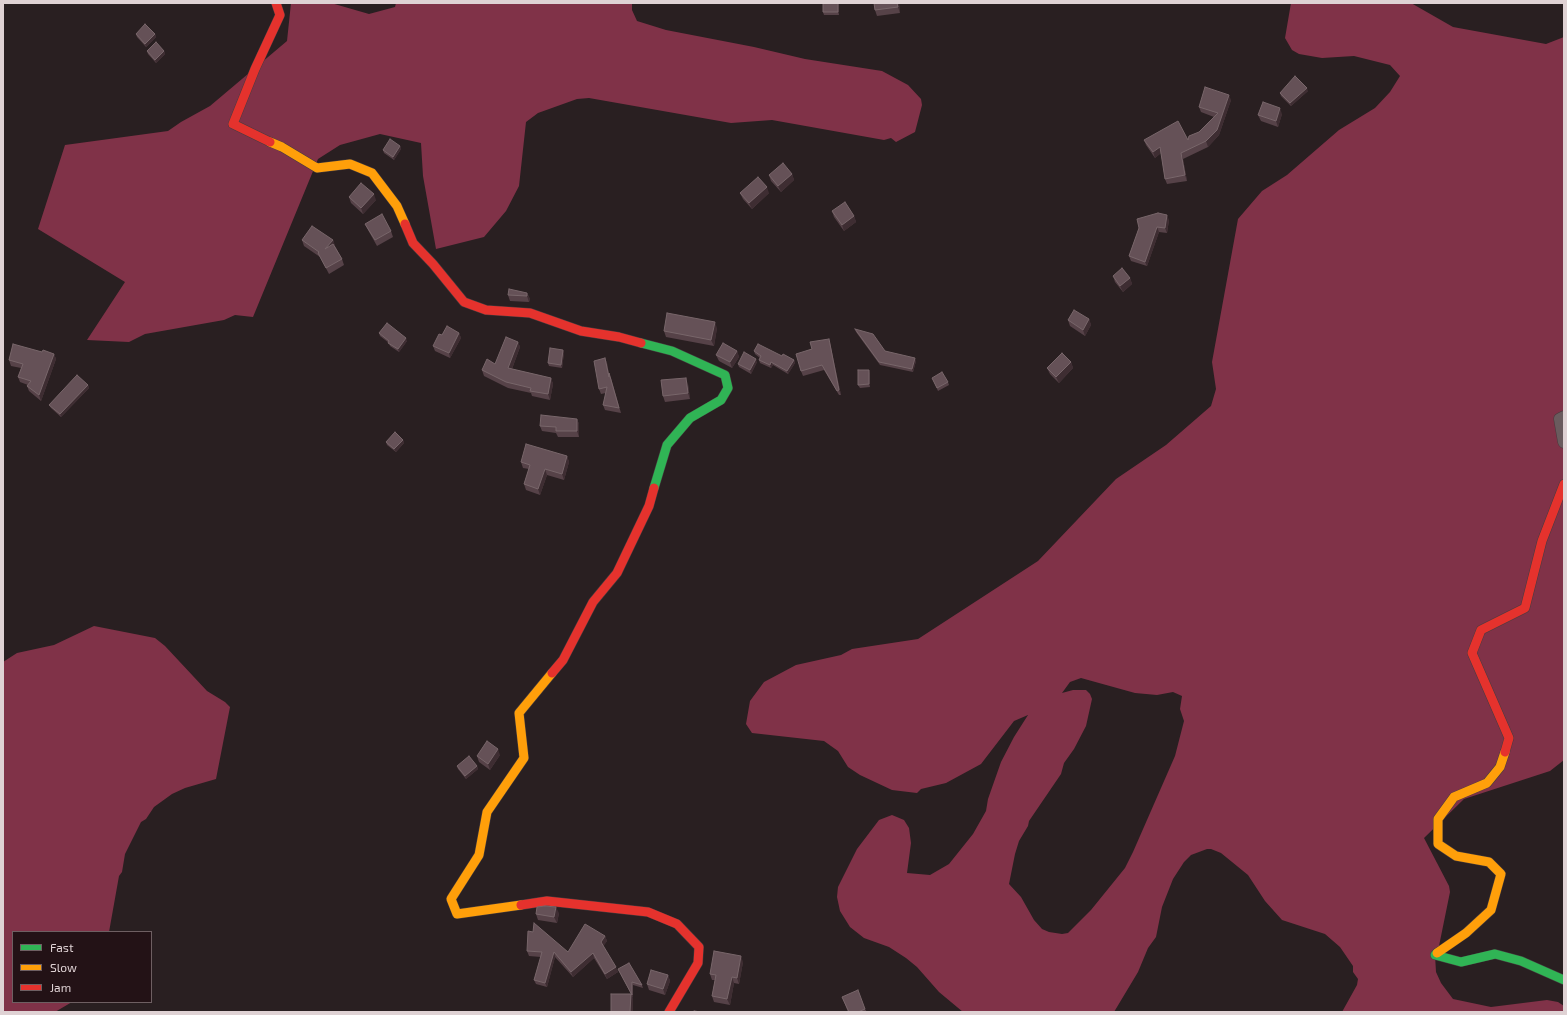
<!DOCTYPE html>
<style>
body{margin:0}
#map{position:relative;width:1567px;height:1015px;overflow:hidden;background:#291f21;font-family:"Exo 2",sans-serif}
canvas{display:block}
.frame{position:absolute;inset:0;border:4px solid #dfd2d4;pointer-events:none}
.legend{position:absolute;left:12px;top:931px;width:140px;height:72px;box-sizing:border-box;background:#231216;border:1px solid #6e5f62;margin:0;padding:5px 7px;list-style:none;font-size:12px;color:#dfd2d4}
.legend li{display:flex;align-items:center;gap:8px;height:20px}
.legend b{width:20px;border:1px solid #6e5f62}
</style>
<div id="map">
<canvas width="1567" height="1015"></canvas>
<div class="frame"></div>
<ul class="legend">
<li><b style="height:5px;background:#30b455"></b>Fast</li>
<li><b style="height:5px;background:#ff9f0a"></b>Slow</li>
<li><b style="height:5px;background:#e5322d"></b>Jam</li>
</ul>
</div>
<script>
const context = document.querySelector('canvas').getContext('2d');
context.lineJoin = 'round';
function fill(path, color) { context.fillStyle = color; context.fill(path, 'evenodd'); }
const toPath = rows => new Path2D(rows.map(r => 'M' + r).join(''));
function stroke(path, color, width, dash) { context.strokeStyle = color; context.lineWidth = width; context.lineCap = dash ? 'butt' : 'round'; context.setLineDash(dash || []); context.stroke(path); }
fill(toPath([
 [291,3,331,3,369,14,395,7,396,3,632,3,632,10,637,21,666,30,754,47,805,59,882,71,908,85,921,99,922,105,915,132,896,142,891,138,884,140,772,120,731,123,589,98,577,99,538,113,526,122,519,186,506,211,484,237,436,249,423,176,421,143,380,134,340,145,318,159,253,317,235,315,224,320,145,334,129,342,87,340,125,282,38,229,65,145,168,131,181,122,210,106,287,41],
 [1291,3,1411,3,1453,27,1546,44,1564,37,1564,760,1550,771,1464,799,1424,838,1449,886,1450,892,1439,946,1435,955,1436,972,1441,983,1453,999,1491,1007,1547,1000,1558,1002,1564,1006,1564,1012,1342,1012,1357,985,1358,979,1353,972,1353,966,1340,947,1325,934,1282,920,1265,901,1248,875,1221,853,1211,849,1207,849,1191,855,1184,862,1173,879,1162,907,1156,937,1148,948,1138,972,1114,1012,963,1012,939,992,917,967,906,958,889,947,864,938,850,927,840,911,837,897,838,887,857,849,879,820,892,815,904,820,909,828,911,843,907,873,930,875,949,864,973,834,986,811,988,799,1001,762,1014,737,1028,715,1014,721,981,764,946,783,921,789,917,793,892,790,860,775,848,767,838,751,824,741,752,733,746,724,750,701,764,682,796,665,841,655,852,649,918,639,1038,561,1116,479,1166,445,1211,406,1216,389,1212,362,1238,219,1262,191,1287,175,1339,130,1375,108,1390,92,1400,76,1390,65,1354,56,1322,58,1299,54,1292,50,1285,38],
 [1081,678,1135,693,1157,695,1173,692,1182,696,1180,709,1184,721,1175,756,1133,852,1125,868,1091,910,1068,933,1062,934,1049,932,1042,929,1034,920,1021,897,1009,884,1015,854,1019,841,1028,826,1029,821,1061,774,1064,763,1074,749,1086,726,1092,699,1090,694,1086,690,1073,690,1062,693,1070,682],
 [94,626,155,638,165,646,207,691,225,702,230,707,216,779,185,788,172,794,154,807,146,819,141,822,125,854,122,872,119,876,109,932,13,932,13,1002,72,1002,55,1012,3,1012,3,662,17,653,54,645]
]), '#803248');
const street = toPath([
 [1564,417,1560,419,1564,442]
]);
const fast = toPath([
 [641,343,672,351,725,375,728,388,721,400,690,418,667,445,654,488],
 [1437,953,1435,955,1461,962,1495,954,1521,961,1564,980]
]);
const slow = toPath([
 [270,142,282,147,317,168,350,164,372,173,397,206,405,224],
 [521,905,457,914,451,899,479,855,487,812,524,758,519,713,552,673],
 [1437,953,1466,933,1491,910,1501,874,1489,862,1456,856,1438,844,1438,819,1454,797,1487,783,1500,767,1505,752]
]);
const jam = toPath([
 [270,142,233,124,255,69,280,15,276,3],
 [405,224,413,243,433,264,464,302,486,310,530,313,581,331,619,337,641,343],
 [552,673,563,660,593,602,617,573,649,506,654,488],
 [1505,752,1509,738,1472,653,1481,630,1525,608,1542,541,1564,484],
 [521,905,547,901,648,912,677,924,699,947,698,963,669,1012]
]);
stroke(street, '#453c3e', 13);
stroke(fast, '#453c3e', 10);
stroke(slow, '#453c3e', 10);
stroke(jam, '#453c3e', 10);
stroke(street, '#6a5b5e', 12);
stroke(fast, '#30b455', 9);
stroke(slow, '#ff9f0a', 9);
stroke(jam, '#e5322d', 9);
fill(toPath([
 [823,3,839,3,839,15,824,15,823,12],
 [874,3,899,3,900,13,877,16,875,10],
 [136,34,155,34,156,37,146,47,137,37],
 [147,51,164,51,165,54,156,63,148,54],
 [1308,91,1291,106,1281,96,1280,93],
 [1231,100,1219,135,1208,147,1183,159,1187,181,1167,184,1165,179,1161,153,1155,158,1146,145,1144,140,1188,140,1199,132,1214,117,1201,112,1199,107],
 [1282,114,1278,127,1261,121,1258,115],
 [400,146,401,149,394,160,384,153,383,150],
 [792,174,794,180,781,192,771,181,769,175],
 [740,193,769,193,752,209,743,199],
 [349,197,376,200,363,214,351,203],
 [832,211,854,216,856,222,844,231,834,217],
 [1169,220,1167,233,1159,232,1147,266,1131,261,1129,256,1139,228],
 [365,224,391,231,393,237,377,246,368,230],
 [302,240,333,240,335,246,342,259,344,265,329,274,320,257,304,246],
 [1113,276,1130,278,1132,284,1123,292,1115,282],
 [527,293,530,299,529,302,510,301,508,295],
 [1089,319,1091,325,1085,336,1070,326,1068,320],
 [717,328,714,346,666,337,664,331],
 [855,329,885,351,916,361,913,372,880,365,856,332],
 [379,333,407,341,399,352,390,346,389,343,380,336],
 [459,333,461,338,450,358,435,351,433,346,442,335],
 [518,342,520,347,512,369,551,378,553,384,550,400,532,396,531,393,508,388,484,376,482,370,495,364],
 [830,343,841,395,839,395,824,370,803,376,801,371,812,349],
 [563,350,564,353,562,368,549,366,548,363],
 [737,351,739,357,732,368,719,361,716,355],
 [754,351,782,356,794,360,795,363,788,374,773,365,771,368,760,363,759,360,760,358,755,354],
 [42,352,54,354,56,359,41,401,29,391,27,386,28,385,20,382,18,377,21,368,11,366,9,360],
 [605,358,607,363,609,374,611,378,621,413,605,410,603,405,606,393,601,394,599,389],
 [757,362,751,374,739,367,738,364],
 [1071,362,1073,368,1059,383,1050,374,1047,368],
 [870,373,870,387,860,388,858,385],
 [932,378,948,382,949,385,938,391],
 [688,384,690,399,665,402,663,396],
 [88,385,89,388,61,417,51,408,49,405],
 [577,419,579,424,579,437,558,437,556,433,542,431,540,426],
 [403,440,404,443,396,452,387,445,386,442],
 [567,456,569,462,564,480,547,475,540,495,526,490,524,484,529,469,523,468,521,462],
 [500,755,490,770,479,762,477,756],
 [457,766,477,766,478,769,466,779,458,769],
 [559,913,557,923,538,920,536,914],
 [605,936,607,941,603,946,618,972,607,979,594,958,573,977,555,957,547,987,536,984,534,980,541,957,529,956,527,951,568,952],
 [743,962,739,984,734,983,730,1005,714,1002,712,996,715,980,712,980,710,974],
 [618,969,642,985,643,988,633,985,633,998,631,994,633,1000,633,1012,611,1012,631,994],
 [668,975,670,981,665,995,649,990,647,984],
 [842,997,865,1009,867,1012,848,1012]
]), '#564248');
fill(toPath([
 [838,3,839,3,839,15,838,12],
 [897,3,899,3,900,13,898,7],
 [155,34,156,37,146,47,145,44],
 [164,51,165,54,156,63,155,60],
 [1307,88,1308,91,1291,106,1290,103],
 [1229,95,1231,100,1219,135,1208,147,1206,141],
 [1280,108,1282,114,1278,127,1276,121],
 [400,146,401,149,394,160,393,157],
 [1160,147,1162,152,1155,158,1153,152],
 [1181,153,1183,159,1187,181,1185,175],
 [792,174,794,180,781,192,778,186],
 [767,187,769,193,752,209,749,203],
 [374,194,376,200,363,214,361,208],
 [1167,215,1169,220,1167,233,1165,228],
 [854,216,856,222,844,231,842,225],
 [1157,227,1159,232,1147,266,1145,262],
 [333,240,335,246,327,255,325,249],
 [1130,278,1132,284,1123,292,1120,286],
 [527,293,530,299,529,302,527,296],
 [1089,319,1091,325,1085,336,1083,330],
 [715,322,717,328,714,346,711,340],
 [459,333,461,338,450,358,449,353],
 [406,338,407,341,399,352,398,349],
 [829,339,830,343,841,395,839,390],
 [518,342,520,347,510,374,508,368],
 [563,350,564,353,562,368,561,365],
 [737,351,739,357,732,368,730,362],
 [54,354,56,359,41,401,39,395],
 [605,358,607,363,610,382,609,377],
 [915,358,916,361,913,372,912,369],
 [756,359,757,362,751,374,750,370],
 [794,360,795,363,788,374,787,371],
 [771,362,773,365,771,368,770,365],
 [1071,362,1073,368,1059,383,1056,377],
 [869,370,870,373,870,387,869,384],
 [551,378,553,384,550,400,548,394],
 [686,378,688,384,690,399,688,393],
 [88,385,89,388,61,417,60,414],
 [577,419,579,424,579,437,577,431],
 [403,440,404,443,396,452,394,449],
 [567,456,569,462,564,480,562,474],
 [545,469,547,475,540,495,538,489],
 [498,749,500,755,490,770,488,764],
 [477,766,478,769,466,779,465,776],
 [556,907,559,913,557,923,554,917],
 [605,936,607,941,603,947,601,942],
 [554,952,555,957,547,987,545,983],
 [593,953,594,958,573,977,571,972],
 [741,956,743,962,739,984,737,978],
 [616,967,618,972,607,979,605,974],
 [668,975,670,981,665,995,663,989],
 [732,977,734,983,730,1005,727,999],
 [632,982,633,985,633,998,632,995],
 [631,994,633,1000,633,1012,630,1012]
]), '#3e2d32');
const building = toPath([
 [823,3,838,3,838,12,823,12,823,3],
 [874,3,897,3,898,7,875,10,874,3],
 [145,24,155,34,145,44,136,34,145,24],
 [156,42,164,51,155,60,147,51,156,42],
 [1295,76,1307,88,1290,103,1280,93,1295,76],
 [1205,87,1229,95,1217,130,1206,141,1181,153,1185,175,1165,179,1160,147,1153,152,1144,140,1178,121,1188,140,1189,136,1199,132,1218,113,1199,107,1205,87],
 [1263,102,1280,108,1276,121,1258,115,1263,102],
 [390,139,400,146,393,157,383,150,390,139],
 [783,163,792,174,778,186,769,175,783,163],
 [758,177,767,187,749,203,740,193,758,177],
 [361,183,374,194,361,208,349,197,361,183],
 [845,202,854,216,842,225,832,211,845,202],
 [1158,213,1167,215,1165,228,1157,227,1145,262,1129,256,1139,228,1137,219,1158,213],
 [382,214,391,231,375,240,365,224,382,214],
 [312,226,333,240,325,249,333,244,342,259,326,268,318,253,319,252,302,240,312,226],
 [1122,268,1130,278,1120,286,1113,276,1122,268],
 [509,289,527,293,527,296,508,295,509,289],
 [1074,310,1089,319,1083,330,1068,320,1074,310],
 [667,313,715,322,711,340,664,331,667,313],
 [387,323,406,338,398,349,388,343,389,341,379,333,387,323],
 [447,326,459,333,449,353,433,346,439,334,442,335,447,326],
 [855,329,873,334,885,351,915,358,912,369,879,362,855,329],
 [506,337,518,342,508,368,551,378,548,394,530,391,531,388,506,382,482,370,487,359,495,364,506,337],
 [829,339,839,390,837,391,822,365,801,371,796,354,812,349,810,342,829,339],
 [723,343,737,351,730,362,716,355,723,343],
 [13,344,42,352,43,350,54,354,39,395,27,386,31,381,18,377,23,364,9,360,13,344],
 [758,344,782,356,783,354,794,360,787,371,771,362,770,365,759,360,761,356,754,351,758,344],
 [550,348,563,350,561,365,548,363,550,348],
 [744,352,756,359,750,370,738,364,744,352],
 [1062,353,1071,362,1056,377,1047,368,1062,353],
 [605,358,609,377,609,373,619,408,603,405,607,387,599,389,594,361,605,358],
 [858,370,869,370,869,384,858,385,858,370],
 [942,372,948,382,937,388,932,378,942,372],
 [77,375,88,385,60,414,49,405,77,375],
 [686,378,688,393,663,396,661,380,686,378],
 [541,415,577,419,577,431,556,431,556,427,540,426,541,415],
 [395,432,403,440,394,449,386,442,395,432],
 [526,444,567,456,562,474,545,469,538,489,524,484,530,465,521,462,526,444],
 [487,741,498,749,488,764,477,756,487,741],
 [469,756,477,766,465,776,457,766,469,756],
 [545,906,556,907,554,917,536,914,537,907,545,906],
 [534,923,568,952,585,924,605,936,601,942,616,967,605,974,593,953,571,972,554,952,545,983,534,980,542,952,527,951,528,931,533,932,534,923],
 [714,951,741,956,737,978,732,977,727,999,712,996,716,975,710,974,714,951],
 [629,963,642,985,632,982,632,995,618,969,629,963],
 [651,970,668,975,663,989,647,984,651,970],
 [858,990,865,1009,858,1012,849,1012,842,997,858,990],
 [611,994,631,994,630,1012,611,1012,611,994],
 [694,1011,701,1012,693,1012,694,1011]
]);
fill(building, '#655157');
stroke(building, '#78666a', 1);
</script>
